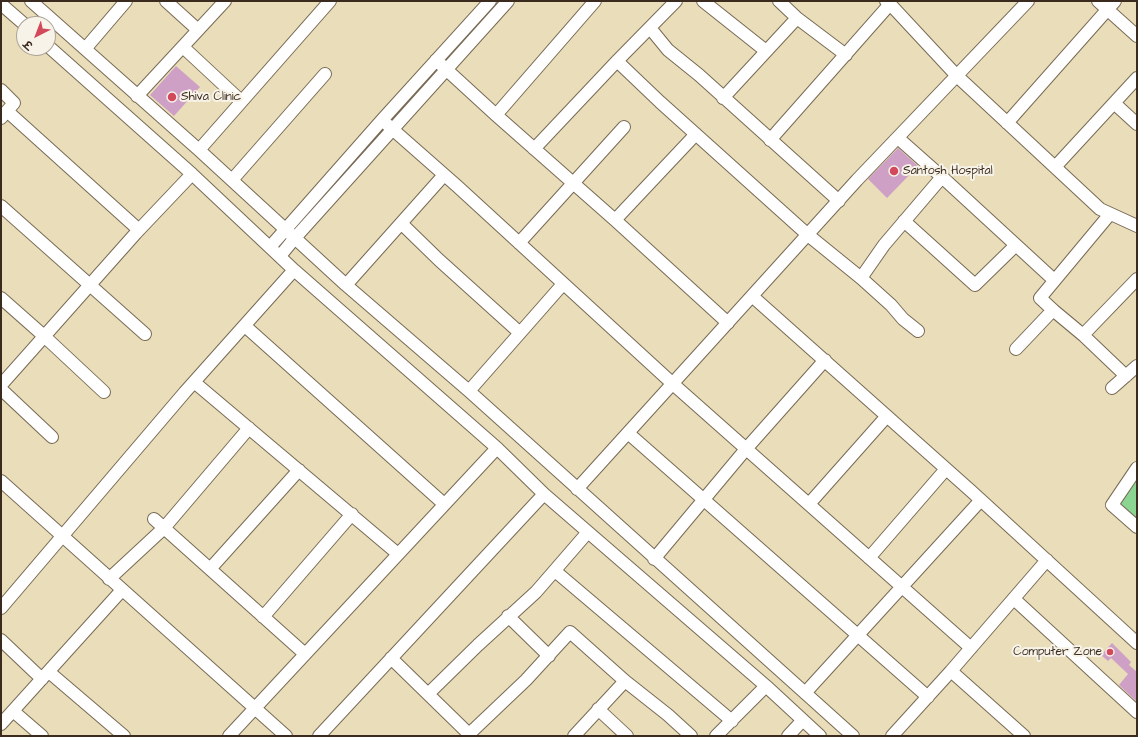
<!DOCTYPE html>
<meta charset="utf-8">
<style>
body{margin:0}
#map{position:relative;width:1138px;height:737px;overflow:hidden;background:#e9deb9;font-family:"Architects Daughter","Playpen Sans Deva",sans-serif}
canvas{display:block}
.frame{position:absolute;inset:0;border:2px solid #3b2a1e;pointer-events:none}
.north{position:absolute;left:16px;top:16px;width:40px;height:40px;box-sizing:border-box;background:#f7f3e8;border:1px solid #aca397;border-radius:50%;rotate:222deg;font-size:11px;font-weight:700;line-height:16px;text-align:center;color:#3b2a1e}
.north::after{content:'';display:block;margin:auto;width:14px;height:18px;background:#d1495b;clip-path:polygon(50% 0,100% 100%,50% 72%,0 100%)}
</style>
<div id="map">
<canvas width="1138" height="737"></canvas>
<div class="frame"></div>
<div class="north">उ</div>
</div>
<script>
const context = document.querySelector('canvas').getContext('2d');
context.lineJoin = 'round';
function fill(path, color) { context.fillStyle = color; context.fill(path, 'evenodd'); }
const toPath = rows => new Path2D(rows.map(r => 'M' + r).join(''));
function stroke(path, color, width, dash) { context.strokeStyle = color; context.lineWidth = width; context.lineCap = dash ? 'butt' : 'round'; context.setLineDash(dash || []); context.stroke(path); }
function write(font, color, halo, rows, align = 'center') {
  context.font = font + ' "Architects Daughter",sans-serif'; context.lineWidth = 4; context.setLineDash([]); context.textBaseline = 'middle'; context.strokeStyle = halo; context.fillStyle = color; for (const [text, x, y, turn = 0] of rows) {
    context.save(); context.translate(x, y); context.rotate((+turn || 0) * Math.PI / 180); context.textAlign = isNaN(turn) ? turn : align; if (halo) context.strokeText(text, 0, 0); context.fillText(text, 0, 0); context.restore();
  }
}
fill(toPath([
 [1137,478,1137,525,1113,504]
]), '#8ad592');
fill(toPath([
 [176,66,200,87,174,116,150,95],
 [898,148,918,166,887,198,868,179],
 [1112,643,1131,662,1129,665,1137,672,1137,702,1119,685,1128,674,1111,658,1108,661,1101,655]
]), '#cea0c6');
const minor = toPath([
 [31,1,199,150,346,285,469,391,853,736],
 [166,1,198,30],
 [703,1,766,51],
 [1098,1,1137,36],
 [1,4,24,24],
 [890,4,957,76,1100,209,1137,226],
 [797,18,846,55],
 [650,28,668,50,699,75,839,201],
 [48,46,192,174,294,270,497,448,544,494,766,686,820,736],
 [183,47,241,101],
 [85,49,126,1],
 [436,60,496,115,615,220,728,323],
 [617,61,660,102,808,235,861,278,891,305,903,319,918,331],
 [1,90,14,103,7,111],
 [137,96,225,1],
 [723,98,797,18,779,1],
 [1114,103,1137,124],
 [496,115,595,1],
 [1,118,7,111,139,230],
 [382,120,457,186,673,384,971,648],
 [1007,123,1115,1],
 [898,138,942,177],
 [770,140,890,4,886,1],
 [534,149,617,61,676,1],
 [199,150,330,1],
 [1055,167,1137,78],
 [232,180,325,74],
 [1,206,145,334],
 [615,220,696,134],
 [904,221,975,285,1016,245],
 [402,224,439,260,520,333],
 [519,243,624,127],
 [270,247,382,120,490,1],
 [280,256,294,239,508,1],
 [861,278,884,245,942,177,1054,280],
 [346,285,444,175],
 [752,296,971,491,1137,643],
 [1,298,44,336,104,392],
 [1053,310,1040,298,1110,214],
 [245,326,444,504],
 [1083,335,1126,376],
 [1016,349,1053,310,1083,335,1137,279],
 [194,382,398,554],
 [1,385,136,233,192,174],
 [1112,388,1137,366],
 [1,389,52,437],
 [469,391,563,284],
 [628,433,928,697],
 [1137,468,1112,505,1137,527],
 [1,481,286,736],
 [577,489,857,180,1028,1],
 [809,504,887,416],
 [154,519,305,654],
 [869,558,946,469],
 [654,559,746,449,825,360],
 [210,569,299,470],
 [555,571,732,721],
 [109,579,164,528,249,428],
 [1014,599,1137,712],
 [1,608,185,392,294,270],
 [508,616,549,656],
 [263,617,352,514],
 [1,640,42,679],
 [391,658,471,736],
 [951,671,1047,560],
 [49,672,124,736],
 [805,693,981,500],
 [428,694,478,645,536,592,588,532],
 [598,709,627,736],
 [13,711,42,736],
 [1,724,122,590],
 [229,736,497,448],
 [319,736,544,494],
 [467,736,526,680,570,632,625,681,668,715,691,736],
 [574,736,625,681],
 [716,736,766,686],
 [788,736,802,721],
 [892,736,951,671,1024,736]
]);
stroke(minor, '#786954', 14);
stroke(minor, '#fff', 12);
for (const [x, y, r, color] of [
 [172,97,5,"#d1495b"],
 [894,171,5,"#d1495b"],
 [1110,652,4,"#d1495b"]
]) { const dot = new Path2D(); dot.arc(x, y, r, 0, 2 * Math.PI); context.fillStyle = color; context.fill(dot); stroke(dot, '#f7f3e8', 1.5); }
write('12px', '#3b2a1e', '#f7f3e8', [
 ["Shiva Clinic",181,97],
 ["Santosh Hospital",903,171],
 ["Computer Zone",1102,652,"right"]
], 'left');
</script>
